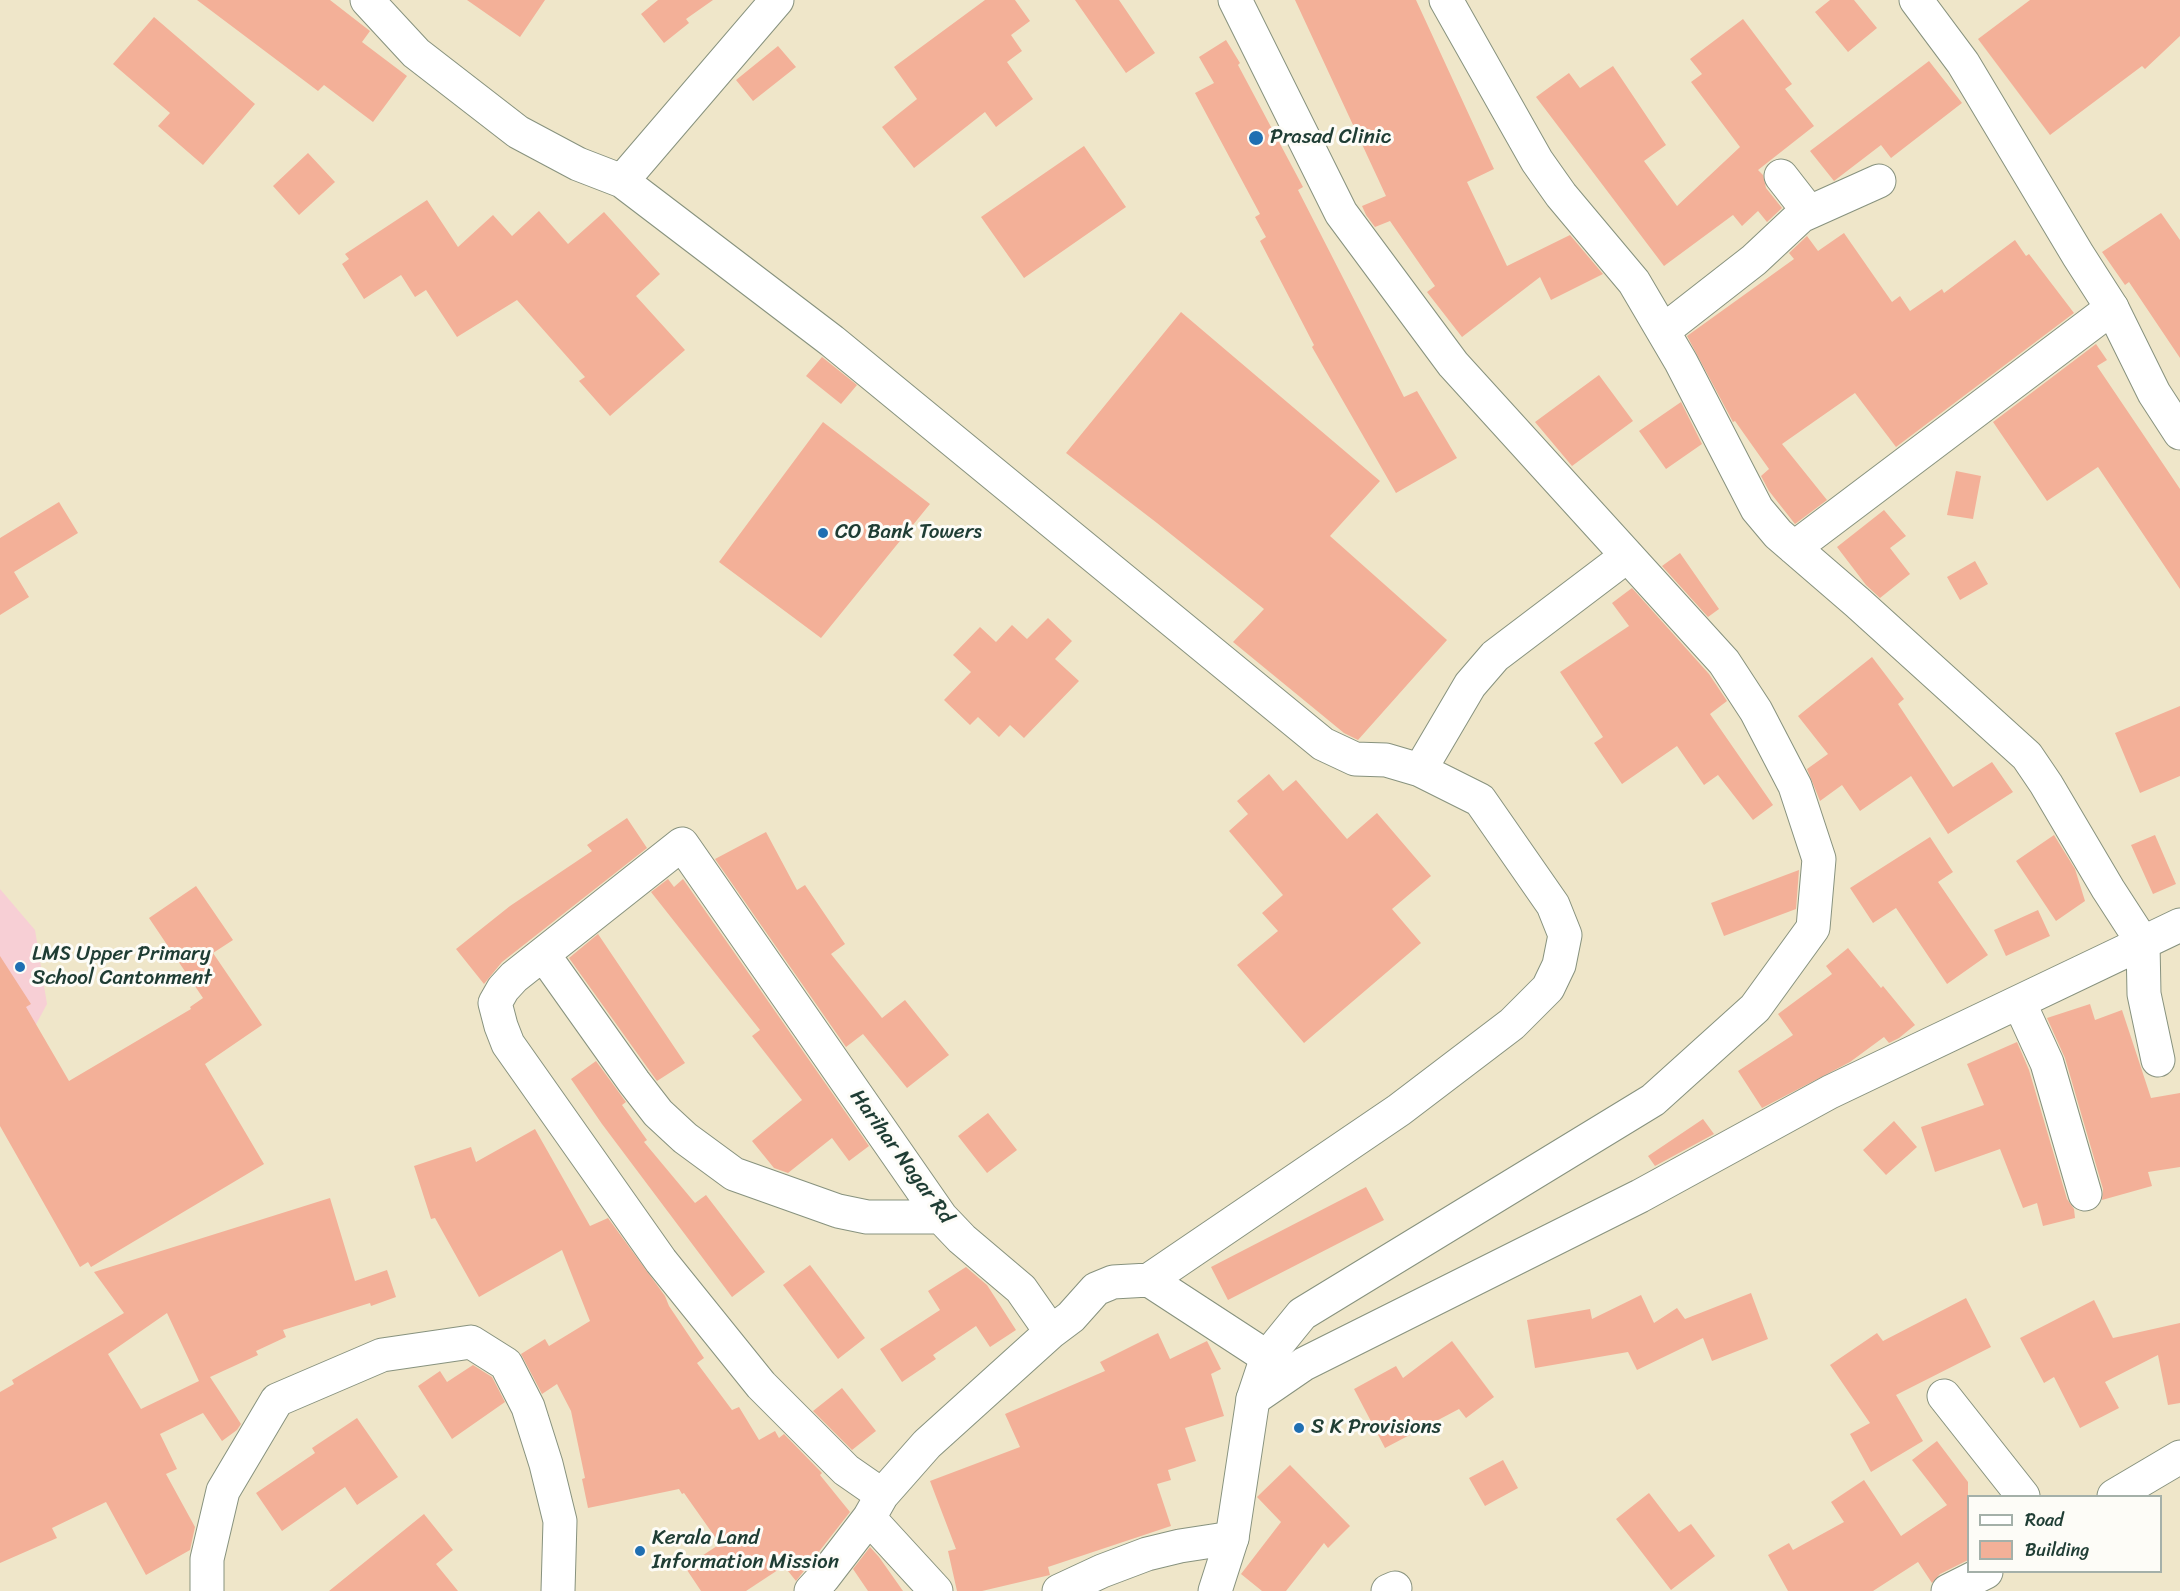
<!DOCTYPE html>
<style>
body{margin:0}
#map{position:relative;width:2180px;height:1591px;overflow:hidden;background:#efe6c9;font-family:Sriracha,sans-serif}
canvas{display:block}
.legend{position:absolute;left:1967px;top:1495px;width:195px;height:78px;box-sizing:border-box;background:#fdfcf7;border:2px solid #a4b0a9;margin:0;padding:8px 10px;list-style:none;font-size:18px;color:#1f3d34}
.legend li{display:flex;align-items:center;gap:12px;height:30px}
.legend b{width:30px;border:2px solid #a4b0a9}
</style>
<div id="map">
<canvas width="2180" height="1591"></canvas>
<ul class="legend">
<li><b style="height:8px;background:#fff"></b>Road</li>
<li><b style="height:16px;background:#f3b098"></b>Building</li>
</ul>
</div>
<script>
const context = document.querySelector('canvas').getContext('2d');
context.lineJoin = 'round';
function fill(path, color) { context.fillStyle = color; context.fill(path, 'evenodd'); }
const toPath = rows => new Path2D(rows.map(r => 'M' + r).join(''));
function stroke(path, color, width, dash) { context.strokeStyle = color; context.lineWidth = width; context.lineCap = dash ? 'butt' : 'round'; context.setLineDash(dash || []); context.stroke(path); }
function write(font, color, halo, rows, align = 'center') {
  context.font = font + ' Sriracha,sans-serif'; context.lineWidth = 6; context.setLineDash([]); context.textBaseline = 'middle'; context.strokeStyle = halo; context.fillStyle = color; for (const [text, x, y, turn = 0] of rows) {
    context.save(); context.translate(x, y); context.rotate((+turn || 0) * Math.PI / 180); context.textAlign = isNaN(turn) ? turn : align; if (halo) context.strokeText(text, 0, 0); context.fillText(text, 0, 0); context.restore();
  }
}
fill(toPath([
 [0,889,35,930,47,1004,0,1091]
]), '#f7cfd5');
fill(toPath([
 [197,0,330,0,370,31,362,42,407,76,373,122,324,85,318,91],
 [467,0,545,0,520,37],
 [658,0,713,0,686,19,689,23,664,43,641,14],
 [985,0,1015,0,1030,21,1011,35,1022,51,1007,62,1033,99,996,127,985,112,914,168,882,127,917,99,894,67],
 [1075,0,1119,0,1155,53,1126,73],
 [1295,0,1416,0,1494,169,1467,182,1507,266,1570,235,1603,274,1551,300,1540,277,1462,337,1427,292,1435,286,1390,221,1375,227,1366,215,1362,206,1386,196],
 [1830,0,1854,0,1877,28,1848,52,1815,12],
 [2030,0,2180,0,2180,36,2145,69,2142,66,2050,135,1978,39],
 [154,17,255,104,203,165,158,126,170,113,113,64],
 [1743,19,1792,84,1785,89,1814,126,1758,170,1763,175,1766,188,1782,208,1767,222,1758,211,1742,226,1733,215,1664,266,1536,97,1569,73,1580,88,1613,66,1666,145,1644,161,1677,206,1740,147,1691,82,1702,74,1690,59],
 [1226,40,1240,63,1238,65,1303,187,1298,190,1404,397,1417,391,1457,458,1396,493,1312,347,1314,345,1260,241,1266,237,1255,217,1260,214,1195,93,1214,83,1199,57],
 [778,46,796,67,753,101,736,80],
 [1929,61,1962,103,1891,158,1881,145,1834,181,1810,151],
 [1084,146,1126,207,1024,278,981,217],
 [308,153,335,182,299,215,273,186],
 [427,200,458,247,493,215,512,236,539,211,568,244,604,212,660,274,636,296,685,350,610,416,579,381,585,377,517,300,457,337,426,290,415,297,401,275,364,299,342,264,349,259,345,254],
 [2161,213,2180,240,2180,358,2129,282,2125,285,2102,252],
 [1844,233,1892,302,1900,296,1910,311,1942,289,1944,293,2015,240,2026,256,2029,254,2074,313,1896,447,1855,393,1782,444,1827,500,1795,524,1769,491,1761,476,1769,469,1735,421,1733,422,1687,336,1794,259,1789,253,1807,236,1818,251],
 [1181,312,1380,481,1330,536,1447,640,1358,740,1344,733,1233,642,1264,609,1157,523,1066,453],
 [2096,344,2107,360,2097,366,2180,489,2180,589,2098,467,2047,501,1993,422],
 [822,357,857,385,841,404,806,376],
 [1599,375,1633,421,1572,466,1535,422],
 [1681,402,1702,444,1666,469,1639,431],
 [823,422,930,504,821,638,719,562],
 [1956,471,1981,476,1973,519,1947,515],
 [59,502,78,533,14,572,29,597,0,615,0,538],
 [1884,510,1906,536,1890,548,1910,574,1880,598,1866,585,1837,547],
 [1680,553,1719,609,1708,617,1662,566],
 [1975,561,1988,584,1960,600,1947,577],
 [1632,588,1709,674,1727,701,1710,714,1773,805,1753,820,1718,775,1704,785,1677,746,1622,784,1594,743,1603,737,1560,672,1629,626,1612,603],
 [1048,618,1072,641,1055,659,1079,681,1024,738,1010,725,999,737,978,717,970,725,944,700,971,672,953,655,980,627,996,642,1012,625,1027,639],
 [1872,657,1904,699,1898,704,1953,787,1992,762,2013,792,1948,834,1911,776,1860,811,1842,785,1820,801,1807,769,1828,754,1798,716],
 [2180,706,2180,776,2140,793,2115,733],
 [1269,774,1283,791,1296,780,1347,839,1377,813,1431,876,1392,909,1421,943,1304,1043,1237,965,1278,931,1262,913,1283,895,1229,831,1248,814,1237,801],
 [627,818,647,848,502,962,484,984,456,949,510,906,592,851,587,845],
 [766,832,797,890,805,885,845,944,831,954,882,1018,905,1000,949,1055,907,1088,863,1034,846,1047,715,859],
 [2054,835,2075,869,2085,901,2056,921,2016,861],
 [2155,835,2176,884,2153,894,2131,845],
 [1930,837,1953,872,1938,882,1988,955,1947,984,1896,908,1873,923,1850,888],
 [1799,870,1796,909,1724,936,1711,903],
 [668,879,674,887,683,879,869,1146,849,1161,832,1138,788,1173,774,1168,752,1141,802,1100,752,1036,760,1030,651,892],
 [196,886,233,940,213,953,262,1025,205,1064,264,1164,91,1267,88,1262,80,1267,0,1126,0,956,31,1004,26,1007,69,1081,191,1009,190,1007,203,998,149,918],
 [2038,910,2050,936,2006,956,1994,930],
 [598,934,685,1063,657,1081,569,958],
 [1848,948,1881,988,1883,986,1915,1025,1899,1038,1889,1043,1884,1037,1850,1062,1762,1108,1738,1071,1793,1035,1778,1014,1832,974,1826,966],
 [2090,1004,2095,1020,2122,1010,2151,1098,2180,1093,2180,1167,2148,1172,2152,1186,2102,1200,2103,1189,2065,1058,2047,1018],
 [2017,1042,2029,1070,2067,1199,2074,1209,2075,1218,2043,1226,2037,1203,2023,1208,2000,1149,1935,1172,1921,1127,1984,1105,1967,1064],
 [596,1061,626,1102,622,1105,647,1140,644,1142,695,1203,706,1195,765,1272,732,1297,602,1124,571,1079],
 [988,1113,1017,1150,987,1173,958,1136],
 [1703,1119,1714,1134,1655,1166,1648,1156],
 [1894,1121,1917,1147,1886,1175,1863,1150],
 [535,1129,590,1226,608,1218,665,1296,669,1306,704,1358,697,1363,732,1410,739,1407,759,1440,775,1431,779,1438,784,1434,822,1473,820,1475,850,1512,796,1581,784,1566,746,1591,701,1591,685,1567,720,1544,684,1493,682,1494,679,1489,588,1508,582,1479,585,1478,571,1411,557,1384,542,1394,521,1354,545,1339,549,1346,590,1321,562,1250,479,1297,435,1218,431,1219,414,1166,471,1147,476,1162],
 [1366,1187,1384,1220,1228,1300,1211,1267],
 [330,1198,355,1281,387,1270,396,1297,371,1306,370,1303,283,1330,286,1337,256,1351,258,1355,210,1377,241,1424,237,1430,222,1441,203,1413,160,1434,177,1469,166,1474,195,1527,190,1550,146,1575,106,1502,52,1528,57,1538,0,1563,0,1392,14,1384,12,1380,124,1313,94,1272],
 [167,1313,199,1381,141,1409,108,1354],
 [810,1265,865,1338,838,1359,783,1285],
 [966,1267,987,1285,1016,1330,990,1347,976,1326,933,1355,936,1359,902,1382,880,1349,940,1310,928,1291],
 [1751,1293,1768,1339,1712,1361,1703,1338,1637,1370,1628,1352,1535,1368,1527,1320,1590,1309,1592,1319,1641,1295,1654,1323,1677,1308,1685,1319],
 [1966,1298,1991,1347,1896,1395,1923,1441,1871,1472,1850,1434,1870,1423,1830,1365,1877,1333,1883,1341],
 [2094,1300,2113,1338,2180,1323,2180,1403,2168,1405,2158,1355,2105,1382,2119,1408,2080,1428,2054,1377,2044,1383,2020,1338],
 [1158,1333,1170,1359,1207,1341,1221,1369,1211,1374,1224,1416,1185,1428,1196,1461,1168,1470,1171,1480,1157,1484,1171,1526,1048,1567,1050,1575,982,1591,957,1591,948,1551,956,1549,930,1481,1020,1447,1005,1414,1105,1371,1100,1362],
 [1452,1341,1494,1397,1466,1418,1459,1409,1385,1448,1354,1389,1396,1366,1403,1378],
 [473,1365,492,1377,505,1402,452,1439,418,1386,440,1371,447,1382],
 [842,1388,876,1431,852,1450,813,1411],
 [357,1418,398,1477,357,1505,345,1487,282,1531,256,1493,315,1453,312,1448],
 [1937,1441,1968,1482,1968,1560,1940,1574,1932,1583,1918,1562,1873,1591,1788,1591,1768,1555,1789,1543,1793,1550,1844,1522,1831,1502,1864,1480,1901,1536,1947,1505,1912,1460],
 [1503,1460,1518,1488,1485,1506,1469,1478],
 [1290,1465,1350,1526,1328,1548,1324,1543,1286,1591,1262,1591,1241,1574,1281,1522,1257,1497],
 [1649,1493,1679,1532,1691,1524,1715,1556,1671,1590,1616,1519],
 [424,1514,453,1550,436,1564,458,1591,329,1591],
 [870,1547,879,1557,903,1591,868,1591,853,1569]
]), '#f3b098');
const street = toPath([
 [367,0,416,53,518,132,578,164,622,181,832,341,1323,744,1355,759,1386,760,1420,770],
 [1446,0,1537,161,1561,195,1634,282,1681,362,1757,509,1778,534,1858,603,2027,756,2046,784,2108,889,2143,943,2144,994,2158,1060],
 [1781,176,1809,212],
 [622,181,777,0],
 [1663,331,1754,260,1801,216,1879,181],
 [1794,548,2112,308],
 [543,954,634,1082,658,1113,685,1138,734,1174,838,1211,867,1217,941,1217],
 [2019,1002,2047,1063,2085,1194],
 [1149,1280,1399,1110,1512,1024,1548,988,1559,965,1565,935,1553,905,1480,800,1420,770,1470,685,1495,656,1627,556],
 [1944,1396,2023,1496],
 [1253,1399,1304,1364,1640,1196,1830,1092,2180,925],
 [882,1495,846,1470,761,1385,661,1261,508,1044,501,1026,495,1003,503,989,514,977,682,844,941,1217,962,1239,1021,1289,1051,1332,1071,1317,1096,1289,1113,1282,1149,1280,1267,1357],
 [2114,1496,2180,1457],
 [869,1518,936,1591],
 [207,1591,207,1559,223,1491,277,1400,382,1355,471,1342,506,1364,528,1407,546,1464,560,1521,558,1591],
 [811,1591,823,1578,869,1518,882,1495,927,1444,1051,1332],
 [1059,1591,1102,1571,1147,1554,1180,1546,1232,1538],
 [1388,1591,1395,1588],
 [1948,1591,1986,1572]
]);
const secondary = toPath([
 [1215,1591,1232,1538,1253,1399,1267,1357,1302,1314,1653,1100,1755,1008,1813,928,1819,859,1795,786,1756,711,1724,662,1453,364,1341,213,1235,0]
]);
const primary = toPath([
 [1916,0,1963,63,2078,255,2112,308,2154,393,2180,433]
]);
stroke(street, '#87927e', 35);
stroke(secondary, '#87927e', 35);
stroke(primary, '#87927e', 35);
stroke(street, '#fff', 33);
stroke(secondary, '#fff', 33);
stroke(primary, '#fff', 33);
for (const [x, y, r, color] of [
 [1256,138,8,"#1f6fb2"],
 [823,533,6,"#1f6fb2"],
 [20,967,6,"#1f6fb2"],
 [1299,1428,6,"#1f6fb2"],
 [640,1551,6,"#1f6fb2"]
]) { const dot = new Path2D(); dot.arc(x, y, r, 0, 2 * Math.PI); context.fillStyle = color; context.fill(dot); stroke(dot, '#fdfcf7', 2); }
write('21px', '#1f3d34', '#fdfcf7', [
 ["Prasad Clinic",1270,138],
 ["CO Bank Towers",835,533],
 ["LMS Upper Primary",32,955],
 ["School Cantonment",32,979],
 ["S K Provisions",1311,1428],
 ["Kerala Land",652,1539],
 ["Information Mission",652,1563]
], 'left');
write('21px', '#1f3d34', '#fdfcf7', [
 ["Harihar Nagar Rd",901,1157,54]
]);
</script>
